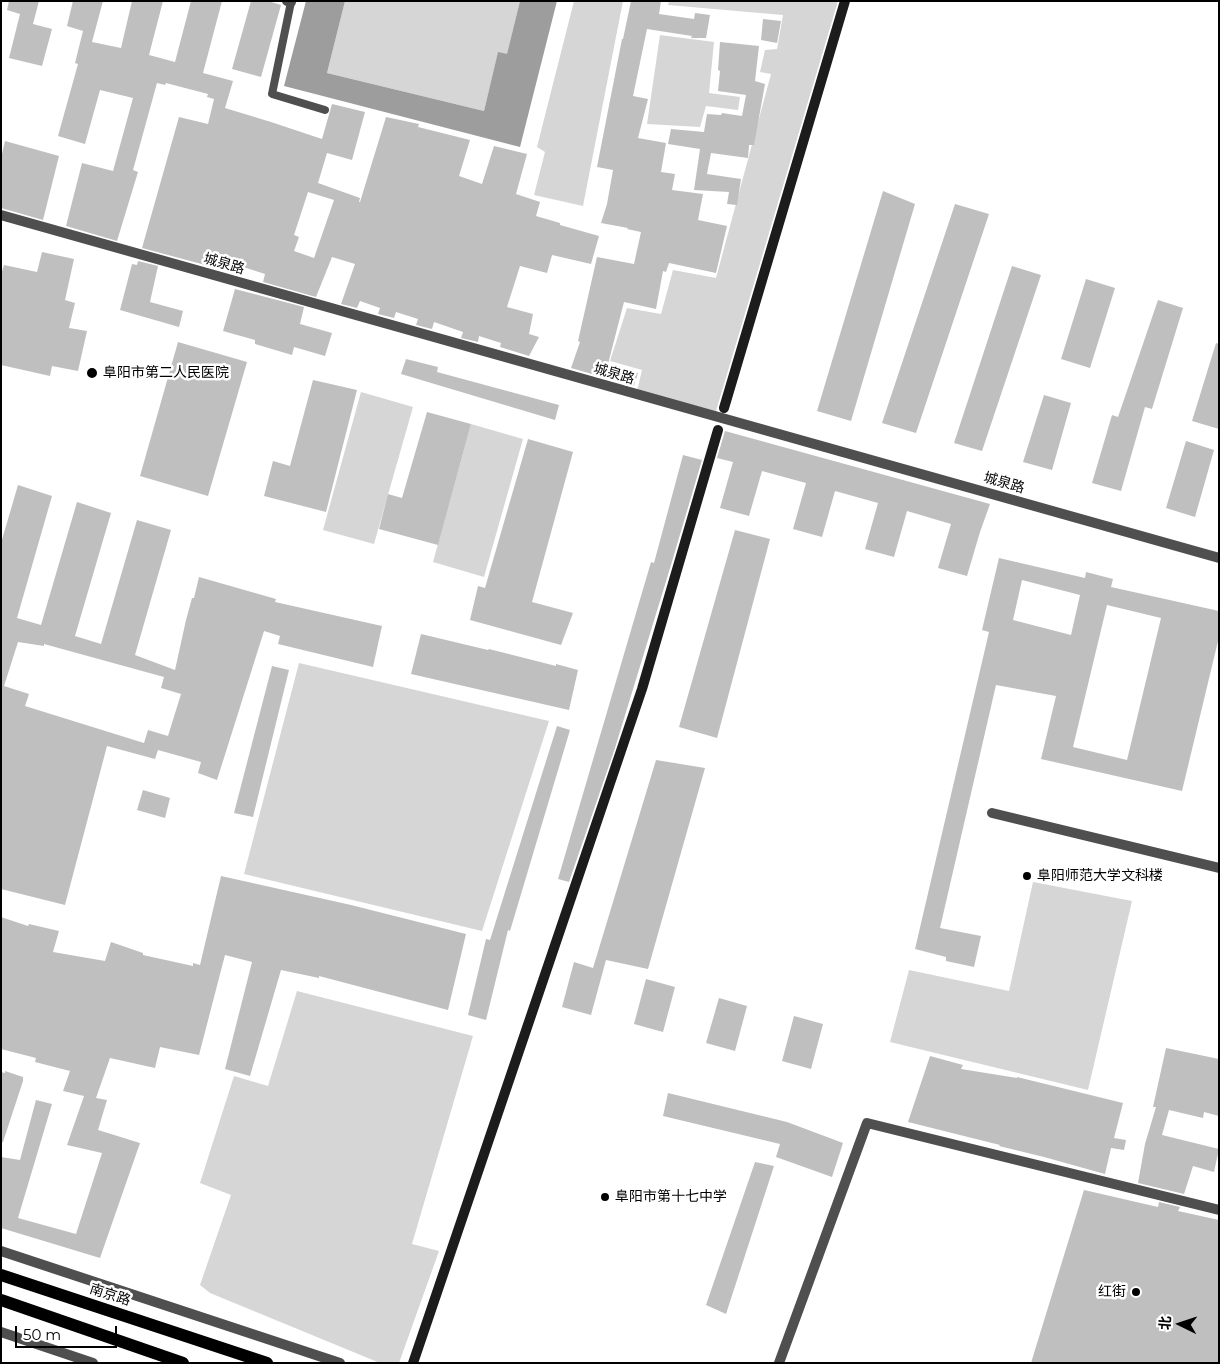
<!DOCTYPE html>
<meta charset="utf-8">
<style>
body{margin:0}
#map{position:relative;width:1220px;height:1364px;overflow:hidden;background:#fff;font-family:Montserrat,"Noto Sans SC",sans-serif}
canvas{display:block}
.frame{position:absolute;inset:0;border:2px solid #000;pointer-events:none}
.north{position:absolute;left:1155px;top:1299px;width:50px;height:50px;-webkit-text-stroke:4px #fff;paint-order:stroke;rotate:274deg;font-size:14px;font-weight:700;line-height:20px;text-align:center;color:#000}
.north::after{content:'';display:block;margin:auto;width:18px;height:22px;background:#000;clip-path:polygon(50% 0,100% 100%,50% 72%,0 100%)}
.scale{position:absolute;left:15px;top:1326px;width:102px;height:22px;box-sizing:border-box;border:2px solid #000;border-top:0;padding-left:6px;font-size:15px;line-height:18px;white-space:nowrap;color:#000;-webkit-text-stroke:4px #fff;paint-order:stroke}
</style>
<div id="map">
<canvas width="1220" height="1364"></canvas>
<div class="frame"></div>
<div class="north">北</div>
<div class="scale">50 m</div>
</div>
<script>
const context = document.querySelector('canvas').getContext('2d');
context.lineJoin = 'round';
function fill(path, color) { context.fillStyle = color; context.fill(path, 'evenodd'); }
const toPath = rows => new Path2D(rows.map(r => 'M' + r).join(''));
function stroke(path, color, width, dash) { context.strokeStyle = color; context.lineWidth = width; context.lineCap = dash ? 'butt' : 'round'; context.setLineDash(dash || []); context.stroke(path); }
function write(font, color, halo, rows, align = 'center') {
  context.font = font + ' Montserrat,"Noto Sans SC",sans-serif'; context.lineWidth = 5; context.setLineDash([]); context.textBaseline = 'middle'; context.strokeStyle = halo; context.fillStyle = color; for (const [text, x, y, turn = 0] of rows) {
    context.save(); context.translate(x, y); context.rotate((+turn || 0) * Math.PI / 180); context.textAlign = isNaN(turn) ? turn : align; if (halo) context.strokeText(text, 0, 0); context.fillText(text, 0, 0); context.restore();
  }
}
fill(toPath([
 [345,1,520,1,507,55,498,53,484,111,327,73],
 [574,1,623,1,583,206,534,195,545,152,537,147],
 [669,1,838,1,716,411,637,391,642,370,610,361,627,308,661,314,673,270,716,278,771,74,760,72,765,50,777,49,783,15,668,5],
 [660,35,714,42,709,93,740,97,738,110,706,106,700,127,647,124],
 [361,392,413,407,374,544,323,530],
 [471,424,523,439,484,577,433,562],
 [299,663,549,721,482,931,244,874],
 [1033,882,1132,901,1088,1090,890,1042,909,970,1009,991],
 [297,991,473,1036,412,1244,439,1251,399,1363,380,1363,210,1293,200,1285,231,1195,200,1183,234,1076,268,1086]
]), '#d6d6d6');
fill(toPath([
 [306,1,345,1,327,73,484,111,498,52,507,54,520,1,557,1,520,147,284,86]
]), '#9d9d9d');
fill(toPath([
 [9,1,39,1,33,24,52,29,42,66,9,58,20,14,7,10],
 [73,1,103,1,92,42,121,48,132,1,163,1,149,55,175,62,191,1,222,1,203,73,233,81,225,108,271,122,322,139,332,104,365,112,352,160,327,153,318,183,360,198,359,202,360,202,386,117,419,124,418,127,470,140,459,176,482,184,494,146,527,154,516,194,540,202,536,216,560,223,560,225,599,236,591,264,552,255,547,273,520,266,507,307,533,314,529,334,539,337,529,356,500,347,501,343,479,336,478,342,461,338,463,332,434,322,432,329,416,325,418,319,396,312,394,318,378,314,380,308,360,301,357,308,341,304,355,264,332,257,316,297,263,282,265,274,237,265,235,273,142,248,179,117,208,124,214,99,207,97,208,94,166,83,165,85,157,83,133,170,138,172,117,241,66,226,82,163,113,171,133,98,100,90,85,144,58,136,78,64,75,63,83,31,67,26],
 [308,192,334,200,314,258,294,251,299,237,294,235],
 [251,1,268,1,281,5,261,77,232,69],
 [631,1,661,1,659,14,694,19,695,13,710,15,706,38,691,38,692,36,647,29,633,96,648,99,638,138,666,143,661,172,675,174,672,190,703,194,698,220,727,226,716,273,669,263,666,272,663,271,656,309,624,302,608,364,638,373,634,386,571,368,580,342,578,341,597,257,634,264,641,232,627,229,628,228,601,223,607,204,613,170,597,167,622,39,623,39],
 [763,19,781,21,777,43,761,40],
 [720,42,759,46,755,81,765,84,754,145,749,145,748,158,711,153,707,174,741,179,737,205,727,204,729,192,694,190,700,149,668,144,671,129,704,132,707,114,721,115,722,113,742,116,746,95,718,91,720,71,718,70],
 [5,141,59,156,43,220,1,208,1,158],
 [883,191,915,204,851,421,817,411],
 [955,204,989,214,916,433,882,423],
 [42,252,74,259,65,300,75,303,69,328,87,331,78,371,52,366,50,376,1,365,1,275,4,265,37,272],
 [138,261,158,266,150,302,183,311,179,327,120,310,132,264,137,265],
 [1012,266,1041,275,982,451,954,443],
 [1086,279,1115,288,1090,368,1061,359],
 [235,289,304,307,300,324,332,333,325,356,294,347,292,355,255,344,255,340,223,331],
 [1158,300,1183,308,1152,409,1145,407,1121,491,1092,483,1112,415,1118,417],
 [178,342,247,362,208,496,140,476],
 [1216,343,1219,344,1219,429,1192,421],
 [406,359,438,367,437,372,559,405,555,420,401,374],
 [313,380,357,390,326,512,264,496,273,461,290,466],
 [1044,395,1071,403,1052,470,1023,462],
 [427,412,471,424,438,545,379,529,388,494,402,498],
 [725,431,990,504,980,532,967,576,938,568,951,524,907,511,894,557,865,549,878,503,835,491,822,537,793,529,806,483,762,471,749,516,720,508,733,462,717,458],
 [528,439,573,452,532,602,573,613,561,645,470,620,478,586,485,588],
 [1186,441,1214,450,1195,517,1166,508],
 [683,455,702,460,671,565,615,748,569,882,558,879,651,562,654,563],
 [18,485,52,496,17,618,41,625,77,502,111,513,75,636,101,644,137,520,171,530,135,655,175,670,186,620,192,598,194,598,199,577,276,599,275,602,382,626,373,667,278,644,280,636,264,631,217,780,198,773,201,762,158,750,155,759,107,746,65,905,1,889,1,543],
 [18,642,44,646,44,644,164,677,161,688,181,694,168,736,148,730,144,743,25,706,29,694,4,686],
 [735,530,770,539,717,738,679,727],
 [999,558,1085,578,1086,572,1113,579,1111,587,1219,611,1219,637,1182,791,1041,759,1056,696,996,685,940,928,981,936,974,967,946,961,946,957,915,949,989,632,982,630],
 [1022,580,1080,595,1071,635,1013,620],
 [1107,605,1161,618,1127,760,1073,747],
 [421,634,488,650,489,649,556,666,556,664,578,670,569,710,411,674],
 [272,666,289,670,253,817,234,813],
 [557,726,570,730,510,931,508,930,486,1020,468,1015,486,939,490,940],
 [656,760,705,768,648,969,606,960,591,1015,562,1007,574,962,593,968],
 [143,790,170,798,165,818,137,810],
 [221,876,351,905,466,934,448,1010,319,976,319,978,281,970,250,1076,225,1069,252,962,225,955,199,1055,160,1047,155,1068,110,1058,96,1098,107,1100,98,1130,140,1143,100,1258,1,1228,1,1157,20,1160,36,1100,52,1104,18,1218,76,1234,102,1153,67,1145,84,1096,63,1091,70,1071,35,1062,36,1058,1,1049,1,917,28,926,29,924,59,931,53,952,105,961,111,942,143,953,143,955,193,966,193,963,200,965],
 [646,979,675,987,663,1032,634,1024],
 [719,998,747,1006,735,1051,706,1043],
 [794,1016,823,1024,811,1069,782,1061],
 [1166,1048,1219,1059,1219,1116,1204,1112,1203,1118,1169,1110,1162,1135,1219,1149,1214,1172,1193,1166,1184,1194,1138,1183,1145,1144,1156,1107,1153,1107],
 [930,1056,963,1065,961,1069,1017,1078,1017,1077,1123,1103,1114,1138,1126,1140,1124,1150,1111,1148,1105,1174,1044,1157,999,1146,1000,1145,908,1122],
 [5,1071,23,1077,23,1081,3,1142,1,1142,1,1072,5,1073],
 [668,1093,787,1122,843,1143,832,1177,776,1157,780,1144,663,1116],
 [755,1162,774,1166,726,1314,706,1305],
 [1084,1190,1158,1207,1159,1202,1180,1207,1178,1211,1219,1220,1219,1363,1031,1363]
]), '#bfbfbf');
stroke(toPath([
 [291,2,272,94,325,110]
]), '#4f4f4f', 8);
stroke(toPath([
 [992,813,1219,868]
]), '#4f4f4f', 10);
stroke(toPath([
 [287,1,291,2],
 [1,215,1219,558],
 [779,1363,867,1123,1219,1210]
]), '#4f4f4f', 10);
stroke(toPath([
 [1,1251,340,1363],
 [1,1332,93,1363]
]), '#4f4f4f', 10);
stroke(toPath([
 [724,408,845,1],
 [413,1363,642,689,718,430]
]), '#1c1c1c', 10);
stroke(toPath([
 [1,1275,267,1363],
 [1,1300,183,1363]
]), '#000', 12);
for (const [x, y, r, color] of [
 [92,373,6,"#000"],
 [1027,876,5,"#000"],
 [605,1197,5,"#000"],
 [1136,1292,5,"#000"]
]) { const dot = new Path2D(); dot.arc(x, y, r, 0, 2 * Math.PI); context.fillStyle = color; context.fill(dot); stroke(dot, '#fff', 2); }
write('14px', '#000', '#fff', [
 ["城泉路",224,264,16],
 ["城泉路",614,374,16],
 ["城泉路",1004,483,16],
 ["南京路",110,1295,18]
]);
write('14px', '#000', '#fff', [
 ["阜阳市第二人民医院",103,373],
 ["阜阳师范大学文科楼",1037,876],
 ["阜阳市第十七中学",615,1197],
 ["红街",1126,1292,"right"]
], 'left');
</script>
